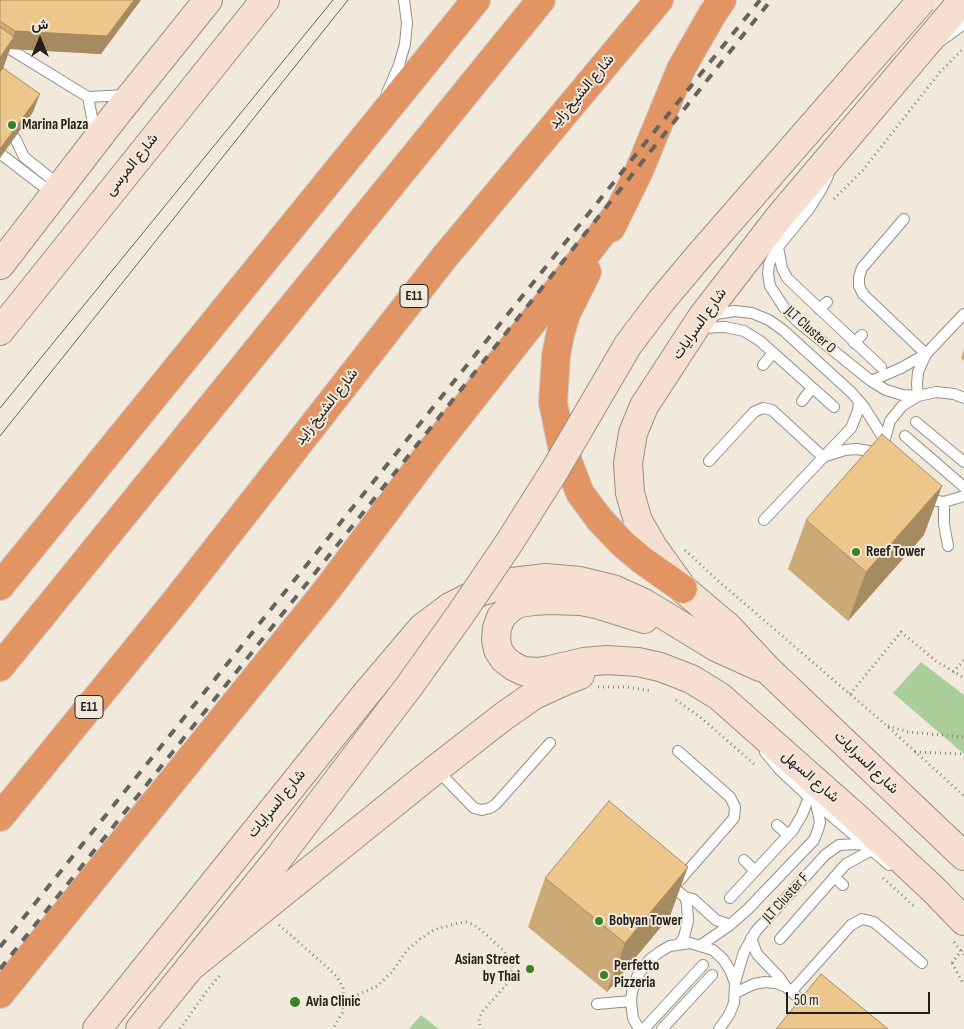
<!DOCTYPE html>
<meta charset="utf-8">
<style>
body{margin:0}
#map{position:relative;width:964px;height:1029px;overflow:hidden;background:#f2e9dd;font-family:"Sofia Sans Condensed",Vazirmatn,sans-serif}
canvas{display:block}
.north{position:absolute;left:15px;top:15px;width:50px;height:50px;-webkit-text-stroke:4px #f2e9dd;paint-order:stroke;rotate:0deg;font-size:14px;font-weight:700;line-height:20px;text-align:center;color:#24211c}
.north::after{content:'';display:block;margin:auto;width:18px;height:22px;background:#24211c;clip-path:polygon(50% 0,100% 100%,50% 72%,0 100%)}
.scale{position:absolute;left:786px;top:992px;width:144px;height:22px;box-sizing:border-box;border:2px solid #24211c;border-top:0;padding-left:6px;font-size:15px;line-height:18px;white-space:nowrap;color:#24211c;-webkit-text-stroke:4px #f2e9dd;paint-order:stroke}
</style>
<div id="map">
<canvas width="964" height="1029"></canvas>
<div class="north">ش</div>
<div class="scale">50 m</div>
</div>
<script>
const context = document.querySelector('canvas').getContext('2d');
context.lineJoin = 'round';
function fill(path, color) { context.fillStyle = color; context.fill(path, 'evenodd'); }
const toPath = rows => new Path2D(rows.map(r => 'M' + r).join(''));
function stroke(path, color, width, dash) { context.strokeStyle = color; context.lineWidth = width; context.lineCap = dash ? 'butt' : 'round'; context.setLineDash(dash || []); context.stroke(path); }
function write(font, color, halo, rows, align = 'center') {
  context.font = font + ' "Sofia Sans Condensed",Vazirmatn,sans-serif'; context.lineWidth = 4; context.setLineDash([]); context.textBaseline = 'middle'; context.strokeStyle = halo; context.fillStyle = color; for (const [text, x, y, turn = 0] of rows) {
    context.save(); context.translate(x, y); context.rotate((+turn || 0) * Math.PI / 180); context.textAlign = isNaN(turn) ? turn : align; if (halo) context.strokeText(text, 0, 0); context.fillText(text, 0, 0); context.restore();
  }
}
fill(toPath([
 [921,662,964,695,964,754,893,693],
 [421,1015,439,1029,409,1029]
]), '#abcd9a');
const lane = toPath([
 [942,40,964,24],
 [0,43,88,97,126,95],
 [387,93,399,65,405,44,407,23,404,0],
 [88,97,95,133],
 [15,138,24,157,59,185],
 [2,155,53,194],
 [828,176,821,190,809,209,778,247,769,264,768,274,770,286,785,309,798,322,871,381,886,390,902,395,918,396,917,384,918,372,926,354,964,314],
 [904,219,862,268,859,277,859,286,863,294,926,354],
 [778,247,782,268,787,278,881,367],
 [819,309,827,302],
 [710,315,734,311,752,313,769,320,783,330,852,393,864,407,884,439],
 [700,328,725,327,744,331,760,341,834,407],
 [854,343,862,335],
 [763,365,773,353],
 [871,381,901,368,926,354],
 [802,401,812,388],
 [916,422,964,462],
 [905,436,964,487],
 [884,443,890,421,902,406,918,396,936,392,954,394,964,398],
 [826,456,845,450,857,449,880,453],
 [709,461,754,412,763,408,772,410,823,457],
 [924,499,944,502,964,496],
 [944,502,944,524,948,546],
 [764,520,851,428,858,411,859,402],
 [678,751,730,797,735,807,734,818,679,881],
 [765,752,779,769,809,797,889,865],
 [436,769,474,808,482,810,490,808,496,804,550,743],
 [777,825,788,835],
 [744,860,755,871],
 [834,877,843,885],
 [669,884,685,897,693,899,716,920,730,925],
 [730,898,793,830,802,815,809,797],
 [751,938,757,954,779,977,786,987,810,1008],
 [780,939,846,864,870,851],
 [680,943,684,937,688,921,687,904,685,897],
 [701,945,730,925,748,909,814,840,818,830,820,822,816,803],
 [735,982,744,952,756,931,825,855,839,845,856,844,864,845],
 [791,992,851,925,862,919,874,922,922,963],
 [735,993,754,984,765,982,776,983,786,987],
 [597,1004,631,1001],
 [639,1029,633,1018,631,1001,632,992,637,977,649,960,661,951,670,946,690,943,713,950,723,959,730,970,735,983,734,1003,729,1015,719,1029],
 [644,1029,703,965],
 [662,1029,712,975]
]);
const secondary = toPath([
 [963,0,781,215,702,317,644,406,633,433,628,463,630,493,638,521,653,547,683,589,728,627,768,670,964,856],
 [0,265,114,117,208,0],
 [0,331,265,0],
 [644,619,596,604,581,601,550,600,534,601,519,603,509,609,501,617,497,628,496,639,498,650,504,659,513,666,523,671,537,672,550,670,584,662,606,660,638,662,660,667,691,679,719,696,859,820,934,890,964,921],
 [189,968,436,769,504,716,534,695,567,680,580,675],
 [97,1029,366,694,422,628,450,607,480,592,512,582,546,578,580,581,613,589,644,603,716,647,760,667],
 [140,1029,277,860]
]);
const highway = toPath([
 [611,228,639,171,681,69,713,13,722,0],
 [587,272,566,314,560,335,556,356,553,403,562,446,580,493,600,520,623,544,642,560,683,589],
 [0,586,476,0],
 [0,667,541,0],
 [0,817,178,598,443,259,659,0],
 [0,994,326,591,431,451,619,212]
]);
stroke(lane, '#978f83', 12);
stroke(secondary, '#978f83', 30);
stroke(highway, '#cacac9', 30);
stroke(toPath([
 [834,199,863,170,940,72,964,48],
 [685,550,716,579,887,726,964,796],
 [953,672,964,660],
 [598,687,626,687,651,691],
 [850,694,901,632,936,661,964,678],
 [676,700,700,717,754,764],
 [888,726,908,732,964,737],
 [915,752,964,754],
 [883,878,916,908],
 [279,925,328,968,337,977,343,988,344,1001,342,1013,333,1029],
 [954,942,964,955],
 [952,963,964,985],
 [344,1001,377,986,392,972,407,950,420,939,434,930,458,923,466,922,474,925,481,930,503,950,509,958,512,966,511,976,507,984,483,1011,479,1018,480,1029],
 [180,1029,206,992,220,975]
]), '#89837b', 3, [1, 4]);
stroke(lane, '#fff', 10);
stroke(secondary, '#f6dfd0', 28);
stroke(highway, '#e29462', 28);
stroke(toPath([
 [0,408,333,0],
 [0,436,348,0]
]), '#67625b', 1);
stroke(toPath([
 [0,947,760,0],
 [0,969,771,0]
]), '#67625b', 4, [9, 9]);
const secondaryBridge = toPath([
 [277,860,410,685,460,615,509,543,555,470,628,345,662,300,699,256,922,0]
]);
stroke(secondaryBridge, '#978f83', 30, []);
stroke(toPath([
 [952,963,964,947]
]), '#89837b', 3, [1, 4]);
stroke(secondaryBridge, '#f6dfd0', 28);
fill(toPath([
 [0,0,101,54,10,49,3,68,33,112,0,158],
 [964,349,964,361,961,358],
 [806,520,924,535,848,621,788,569],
 [545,878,670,916,607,992,528,927]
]), '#ccaa78');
fill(toPath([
 [134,0,141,0,101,54,10,49,0,77,0,57,12,40,15,31],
 [40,94,33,112,0,158,0,149],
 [942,486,924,535,848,621,866,572],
 [688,867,670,916,607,992,625,943]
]), '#a68b61');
const building = toPath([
 [0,0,134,0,107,36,15,31,0,21,0,0],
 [0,27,14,37,0,57,0,27],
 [3,68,40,94,0,149,0,72,3,68],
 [882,434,942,486,866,572,806,520,882,434],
 [609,801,688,867,625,943,545,878,609,801],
 [821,974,888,1029,776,1029,821,974]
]);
fill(building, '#edc68b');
stroke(building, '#a68b61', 1);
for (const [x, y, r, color] of [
 [12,125,5,"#3c8125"],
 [856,552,5,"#3c8125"],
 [599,921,5,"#3c8125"],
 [530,969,5,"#3c8125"],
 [604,975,5,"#3c8125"],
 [295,1002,6,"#3c8125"]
]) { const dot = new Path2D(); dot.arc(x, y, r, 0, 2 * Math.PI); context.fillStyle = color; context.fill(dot); stroke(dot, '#f2e9dd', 2); }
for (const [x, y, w] of [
 [414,296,28],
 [89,707,28]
]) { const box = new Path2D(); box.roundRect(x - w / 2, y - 11.5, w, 23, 4); context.fillStyle = '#f2e9dd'; context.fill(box); stroke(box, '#24211c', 1); }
write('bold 14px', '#24211c', null, [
 ["E11",414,296],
 ["E11",89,707]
]);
write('15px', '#24211c', '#f2e9dd', [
 ["شارع الشيخ زايد",582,92,-50],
 ["شارع المرسى",132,165,-51],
 ["شارع السرايات",700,324,-55],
 ["JLT Cluster O",810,330,42],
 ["شارع الشيخ زايد",327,407,-52],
 ["شارع السرايات",866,763,44],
 ["شارع السهل",810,777,41],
 ["شارع السرايات",277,804,-51],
 ["JLT Cluster F",786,898,-48]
]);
write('bold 15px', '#24211c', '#f2e9dd', [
 ["Marina Plaza",22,125],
 ["Reef Tower",866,552],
 ["Bobyan Tower",609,921],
 ["Asian Street",520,960,"right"],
 ["by Thai",520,977,"right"],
 ["Perfetto",614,966],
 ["Pizzeria",614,983],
 ["Avia Clinic",306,1002]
], 'left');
</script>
